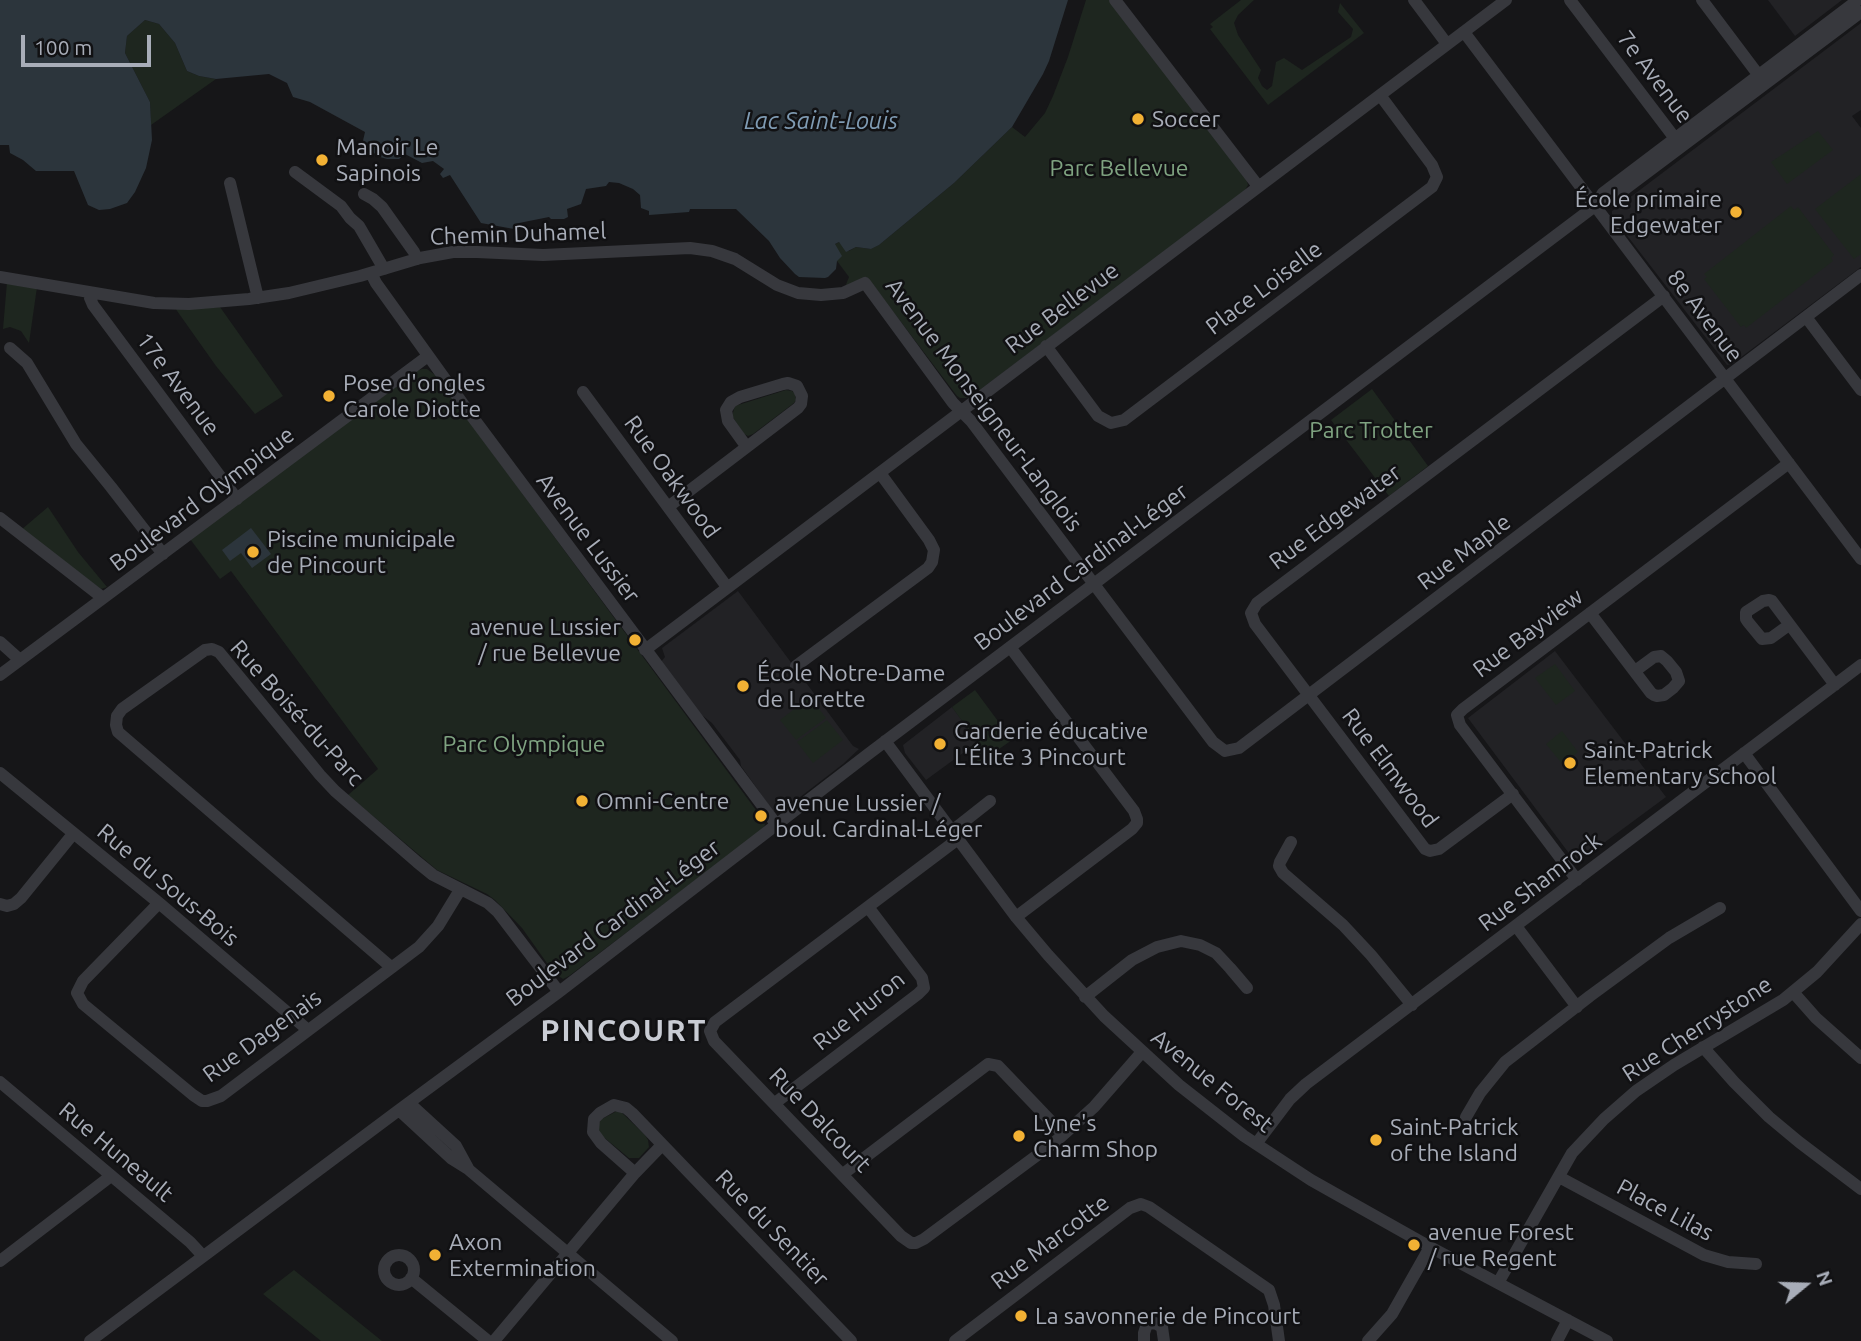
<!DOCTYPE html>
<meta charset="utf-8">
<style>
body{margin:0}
#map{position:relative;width:1861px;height:1341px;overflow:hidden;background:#161618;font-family:Ubuntu,sans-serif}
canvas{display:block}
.north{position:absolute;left:1770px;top:1250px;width:70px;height:70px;-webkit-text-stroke:5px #111113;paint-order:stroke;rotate:71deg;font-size:19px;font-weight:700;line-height:28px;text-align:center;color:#a8adb8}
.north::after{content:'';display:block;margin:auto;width:24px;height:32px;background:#a8adb8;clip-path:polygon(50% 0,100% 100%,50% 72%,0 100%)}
.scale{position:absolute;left:21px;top:35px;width:130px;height:32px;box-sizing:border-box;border:4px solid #a8adb8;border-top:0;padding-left:9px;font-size:21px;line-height:24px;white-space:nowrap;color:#a8adb8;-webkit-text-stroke:5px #111113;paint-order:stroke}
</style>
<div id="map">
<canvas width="1861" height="1341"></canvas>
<div class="north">N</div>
<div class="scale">100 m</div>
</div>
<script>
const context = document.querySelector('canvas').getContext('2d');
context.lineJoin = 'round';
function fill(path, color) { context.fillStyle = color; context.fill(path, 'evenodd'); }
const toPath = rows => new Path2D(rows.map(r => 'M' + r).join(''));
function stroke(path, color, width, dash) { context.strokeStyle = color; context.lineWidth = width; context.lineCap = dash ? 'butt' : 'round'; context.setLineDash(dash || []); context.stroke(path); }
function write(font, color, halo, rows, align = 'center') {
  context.font = font + ' Ubuntu,sans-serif'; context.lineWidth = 5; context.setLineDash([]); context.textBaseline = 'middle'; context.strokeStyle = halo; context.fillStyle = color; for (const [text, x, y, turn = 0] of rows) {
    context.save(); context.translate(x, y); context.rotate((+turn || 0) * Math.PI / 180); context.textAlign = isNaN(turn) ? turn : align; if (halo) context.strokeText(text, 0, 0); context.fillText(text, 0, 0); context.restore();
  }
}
fill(toPath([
 [1768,0,1842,0,1795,36],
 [1861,23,1861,110,1852,116,1861,128,1861,267,1732,364,1727,365,1612,216,1612,211],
 [738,591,853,746,859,749,843,764,782,811,778,812,773,811,741,766,740,760,712,723,694,709,660,663,665,657,662,648],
 [1555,651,1666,797,1578,862,1574,860,1468,718],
 [952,707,978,742,926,780,905,753,903,745]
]), '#222225');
fill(toPath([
 [1086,0,1109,0,1246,178,1248,185,1244,192,969,398,960,398,957,396,932,363,867,277,845,287,849,277,837,261,834,245,839,242,849,251,856,247,871,249,879,245,954,183,1012,127,1025,137,1045,113,1053,96,1068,57],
 [1241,0,1254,0,1238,15,1234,23,1238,35,1261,70,1258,78,1262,86,1267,90,1272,86,1276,62,1284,58,1302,70,1351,37,1353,29,1338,12,1340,3,1364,33,1268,105,1210,29,1213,27,1210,24],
 [145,20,159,24,175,43,187,71,199,76,216,79,151,125,150,102,125,53,127,36],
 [1818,131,1833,150,1787,184,1771,162],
 [1861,174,1861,254,1854,259,1815,209],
 [1791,206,1794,210,1798,207,1834,255,1831,258,1833,261,1746,328,1744,325,1741,327,1704,279,1707,277,1704,274],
 [7,282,37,287,29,343,21,331,10,327,3,329],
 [220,307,283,396,255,414,216,366,175,308,211,308],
 [422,369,427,369,435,375,764,821,765,825,762,830,569,976,563,979,554,973,522,928,495,900,487,894,437,870,348,795,378,769,231,571,220,579,190,539,417,371],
 [1372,389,1428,466,1389,496,1331,420],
 [786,390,792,391,795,394,796,400,794,403,753,434,748,436,744,434,732,416,735,406],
 [48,507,78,552,107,587,101,589,21,530],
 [1555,664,1575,691,1556,705,1535,678],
 [975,690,1012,740,979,763,969,749,977,742,952,707],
 [810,697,826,718,796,740,780,720],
 [827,720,843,740,813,763,797,742],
 [1562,731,1578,752,1563,765,1546,744],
 [617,1111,621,1112,645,1135,648,1140,649,1147,639,1158,629,1158,601,1135,598,1130,598,1124,602,1119],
 [294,1270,382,1341,321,1341,263,1294]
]), '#1e261f');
fill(toPath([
 [0,0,1068,0,1049,61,1043,74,1012,127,954,183,879,245,871,249,856,247,846,252,839,242,835,244,842,256,837,261,836,269,828,277,825,278,799,277,795,274,780,258,769,241,736,209,690,209,689,212,649,215,649,211,641,208,640,195,633,189,619,183,609,182,606,186,586,189,581,204,567,209,568,217,564,219,551,219,549,217,519,223,518,228,514,229,481,223,450,175,443,178,440,174,444,169,433,161,422,163,405,154,399,159,387,159,380,157,362,145,365,132,310,102,293,97,287,83,269,74,216,79,199,76,187,71,175,43,159,24,145,20,127,36,125,53,150,102,152,140,146,168,135,192,127,203,110,209,99,210,88,205,74,171,36,171,23,160,10,153,9,145,0,145],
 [251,528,271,554,252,568,241,553,230,561,222,550]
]), '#2c353c');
stroke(toPath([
 [1115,0,1258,186],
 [1414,0,1447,44],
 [1570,0,1680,145],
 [1702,0,1763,81],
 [1464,32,1861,559],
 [295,172,341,206,350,218,359,226,384,269],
 [230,183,258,298],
 [364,194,373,199,382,207,414,252,417,259],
 [1595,206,1603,193,1858,0],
 [371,273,376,283,468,411,776,824],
 [0,277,154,303,189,304,249,299,289,293,360,276,420,258,453,252,477,252,543,255,690,248,712,251,735,259,777,285,798,293,821,295,843,293,865,283,953,403,971,421,1213,742,1225,751,1239,748,1861,275],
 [90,293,90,298,93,305,237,499],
 [1806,317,1861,390],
 [1046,346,1098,416,1111,423,1124,420,1432,187,1437,177,1432,165,1380,95],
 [10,348,27,363,76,444,111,487,163,554],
 [583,392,727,587],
 [668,507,798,408,801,404,802,396,797,386,788,383,783,384,740,397,731,402,726,410,728,421,746,446],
 [0,518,103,598],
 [1590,613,1651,693,1654,695,1657,696,1664,695,1673,688,1679,681,1676,672,1667,661,1661,656,1654,657,1635,671],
 [1789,625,1771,638,1762,639,1748,622,1746,619,1746,612,1763,601,1769,600,1772,601,1835,685],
 [0,642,20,660],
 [1010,647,1134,811,1137,819,1137,823,1132,829,1016,917],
 [645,650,1506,0],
 [796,666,928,568,932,562,934,550,929,540,880,473],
 [0,675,428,356],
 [885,741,1016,917,1048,955,1104,1016,1179,1085,1244,1136,1311,1180,1430,1247,1607,1341],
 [1744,753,1861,911],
 [0,773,159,903,308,1030],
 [1513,794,1439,849,1430,851,1425,849,1255,624,1251,613,1257,603,1664,296],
 [952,831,990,801],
 [958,839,715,1022,710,1031,714,1041,901,1236,911,1243,916,1243,924,1239,1055,1142,1094,1107,1142,1052],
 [1291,842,1280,862,1279,866,1283,873,1343,925,1371,955,1412,1005],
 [1577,880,1460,725,1457,715,1463,709,1516,669,1789,463],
 [159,903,83,981,77,993,83,1004,193,1095,202,1101,207,1101,221,1096,419,947,438,926,460,890],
 [0,904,7,906,14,904,21,898,73,834],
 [1516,926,1577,1007],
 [391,967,118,732,116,725,117,716,122,709,205,650,212,649,219,652,320,775,335,791,417,862,433,875,488,903,498,912,559,992],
 [1793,992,1816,1018,1861,1058],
 [1085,997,1132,960,1157,947,1181,941,1200,945,1216,953,1230,968,1247,988],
 [1703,1047,1734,1082,1769,1117,1799,1142,1861,1189],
 [0,1082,190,1242,203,1256],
 [409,1103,456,1146,468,1168],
 [775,1103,918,994,924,988,922,978,868,907],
 [399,1110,452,1159,468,1169,672,1341],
 [1466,1117,1480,1093,1505,1062,1590,996,1669,938,1720,908],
 [1256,1144,1290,1099,1306,1084,1861,665],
 [635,1173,601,1143,593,1132,594,1119,600,1113,614,1105,626,1108,632,1113,851,1341],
 [843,1174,988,1064,998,1066,1063,1134],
 [1559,1177,1704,1255,1728,1262,1756,1264],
 '384 1270a15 15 0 1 1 30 0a15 15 0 1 1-30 0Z',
 [0,1261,111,1176],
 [411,1278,488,1341],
 [1498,1283,1572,1153,1604,1119,1636,1091,1674,1065,1783,1000,1817,972,1861,924],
 [90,1341,399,1110,559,992,867,755,1595,206,1609,201,1861,12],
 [494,1341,635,1173,662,1145],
 [955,1341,1130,1208,1141,1204,1149,1207,1269,1290,1274,1305,1279,1341],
 [1144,1341,1144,1333,1146,1327,1148,1324,1155,1323,1162,1327,1164,1341],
 [1368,1341,1392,1314,1430,1247],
 [1557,1341,1568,1320]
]), '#37383d', 12);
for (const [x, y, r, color] of [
 [1138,119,7,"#f2b134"],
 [322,160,7,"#f2b134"],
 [1736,212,7,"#f2b134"],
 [329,396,7,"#f2b134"],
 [253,552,7,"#f2b134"],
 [635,640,7,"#f2b134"],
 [743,686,7,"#f2b134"],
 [940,744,7,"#f2b134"],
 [1570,763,7,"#f2b134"],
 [582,801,7,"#f2b134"],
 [761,816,7,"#f2b134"],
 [1019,1136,7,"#f2b134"],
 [1376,1140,7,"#f2b134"],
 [1414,1245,7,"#f2b134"],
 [435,1255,7,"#f2b134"],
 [1021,1316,7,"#f2b134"]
]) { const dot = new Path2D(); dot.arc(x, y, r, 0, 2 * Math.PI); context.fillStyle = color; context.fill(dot); stroke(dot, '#111113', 2.5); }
write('23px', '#a8adb8', '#111113', [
 ["7e Avenue",1655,77,53],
 ["Chemin Duhamel",518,234,-2],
 ["Place Loiselle",1264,288,-37],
 ["Rue Bellevue",1062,308,-37],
 ["8e Avenue",1705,316,53],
 ["17e Avenue",178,384,53],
 ["Avenue Monseigneur-Langlois",984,405,53],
 ["Rue Oakwood",672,477,54],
 ["Boulevard Olympique",202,499,-37],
 ["Rue Edgewater",1335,517,-37],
 ["Avenue Lussier",588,538,53],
 ["Rue Maple",1464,552,-37],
 ["Boulevard Cardinal-Léger",1081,567,-37],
 ["Rue Bayview",1528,633,-37],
 ["Rue Boisé-du-Parc",297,713,48],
 ["Rue Elmwood",1390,768,53],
 ["Rue Shamrock",1540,882,-37],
 ["Rue du Sous-Bois",168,885,40],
 ["Boulevard Cardinal-Léger",613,923,-37],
 ["Rue Huron",859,1011,-39],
 ["Rue Cherrystone",1697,1029,-33],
 ["Rue Dagenais",262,1036,-36],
 ["Avenue Forest",1212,1081,39],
 ["Rue Dalcourt",820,1120,46],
 ["Rue Huneault",116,1152,40],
 ["Place Lilas",1665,1210,28],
 ["Rue du Sentier",772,1228,46],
 ["Rue Marcotte",1050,1242,-37]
]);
write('23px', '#a8adb8', '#111113', [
 ["Soccer",1152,119],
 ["Manoir Le",336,147],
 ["Sapinois",336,173],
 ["École primaire",1722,199,"right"],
 ["Edgewater",1722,225,"right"],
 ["Pose d'ongles",343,383],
 ["Carole Diotte",343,409],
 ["Piscine municipale",267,539],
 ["de Pincourt",267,565],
 ["avenue Lussier",621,627,"right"],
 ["/ rue Bellevue",621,653,"right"],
 ["École Notre-Dame",757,673],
 ["de Lorette",757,699],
 ["Garderie éducative",954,731],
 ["L'Élite 3 Pincourt",954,757],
 ["Saint-Patrick",1584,750],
 ["Elementary School",1584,776],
 ["Omni-Centre",596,801],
 ["avenue Lussier /",775,803],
 ["boul. Cardinal-Léger",775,829],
 ["Lyne's",1033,1123],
 ["Charm Shop",1033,1149],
 ["Saint-Patrick",1390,1127],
 ["of the Island",1390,1153],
 ["avenue Forest",1428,1232],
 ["/ rue Regent",1428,1258],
 ["Axon",449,1242],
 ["Extermination",449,1268],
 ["La savonnerie de Pincourt",1035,1316]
], 'left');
write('23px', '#7fa381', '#111113', [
 ["Parc Bellevue",1119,168],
 ["Parc Trotter",1371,430],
 ["Parc Olympique",524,744]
]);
write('italic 24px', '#7f9bb3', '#111113', [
 ["Lac Saint-Louis",821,121]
]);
context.letterSpacing = '2px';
write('bold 30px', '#c9ccd4', '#111113', [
 ["PINCOURT",624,1031]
]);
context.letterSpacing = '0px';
</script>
